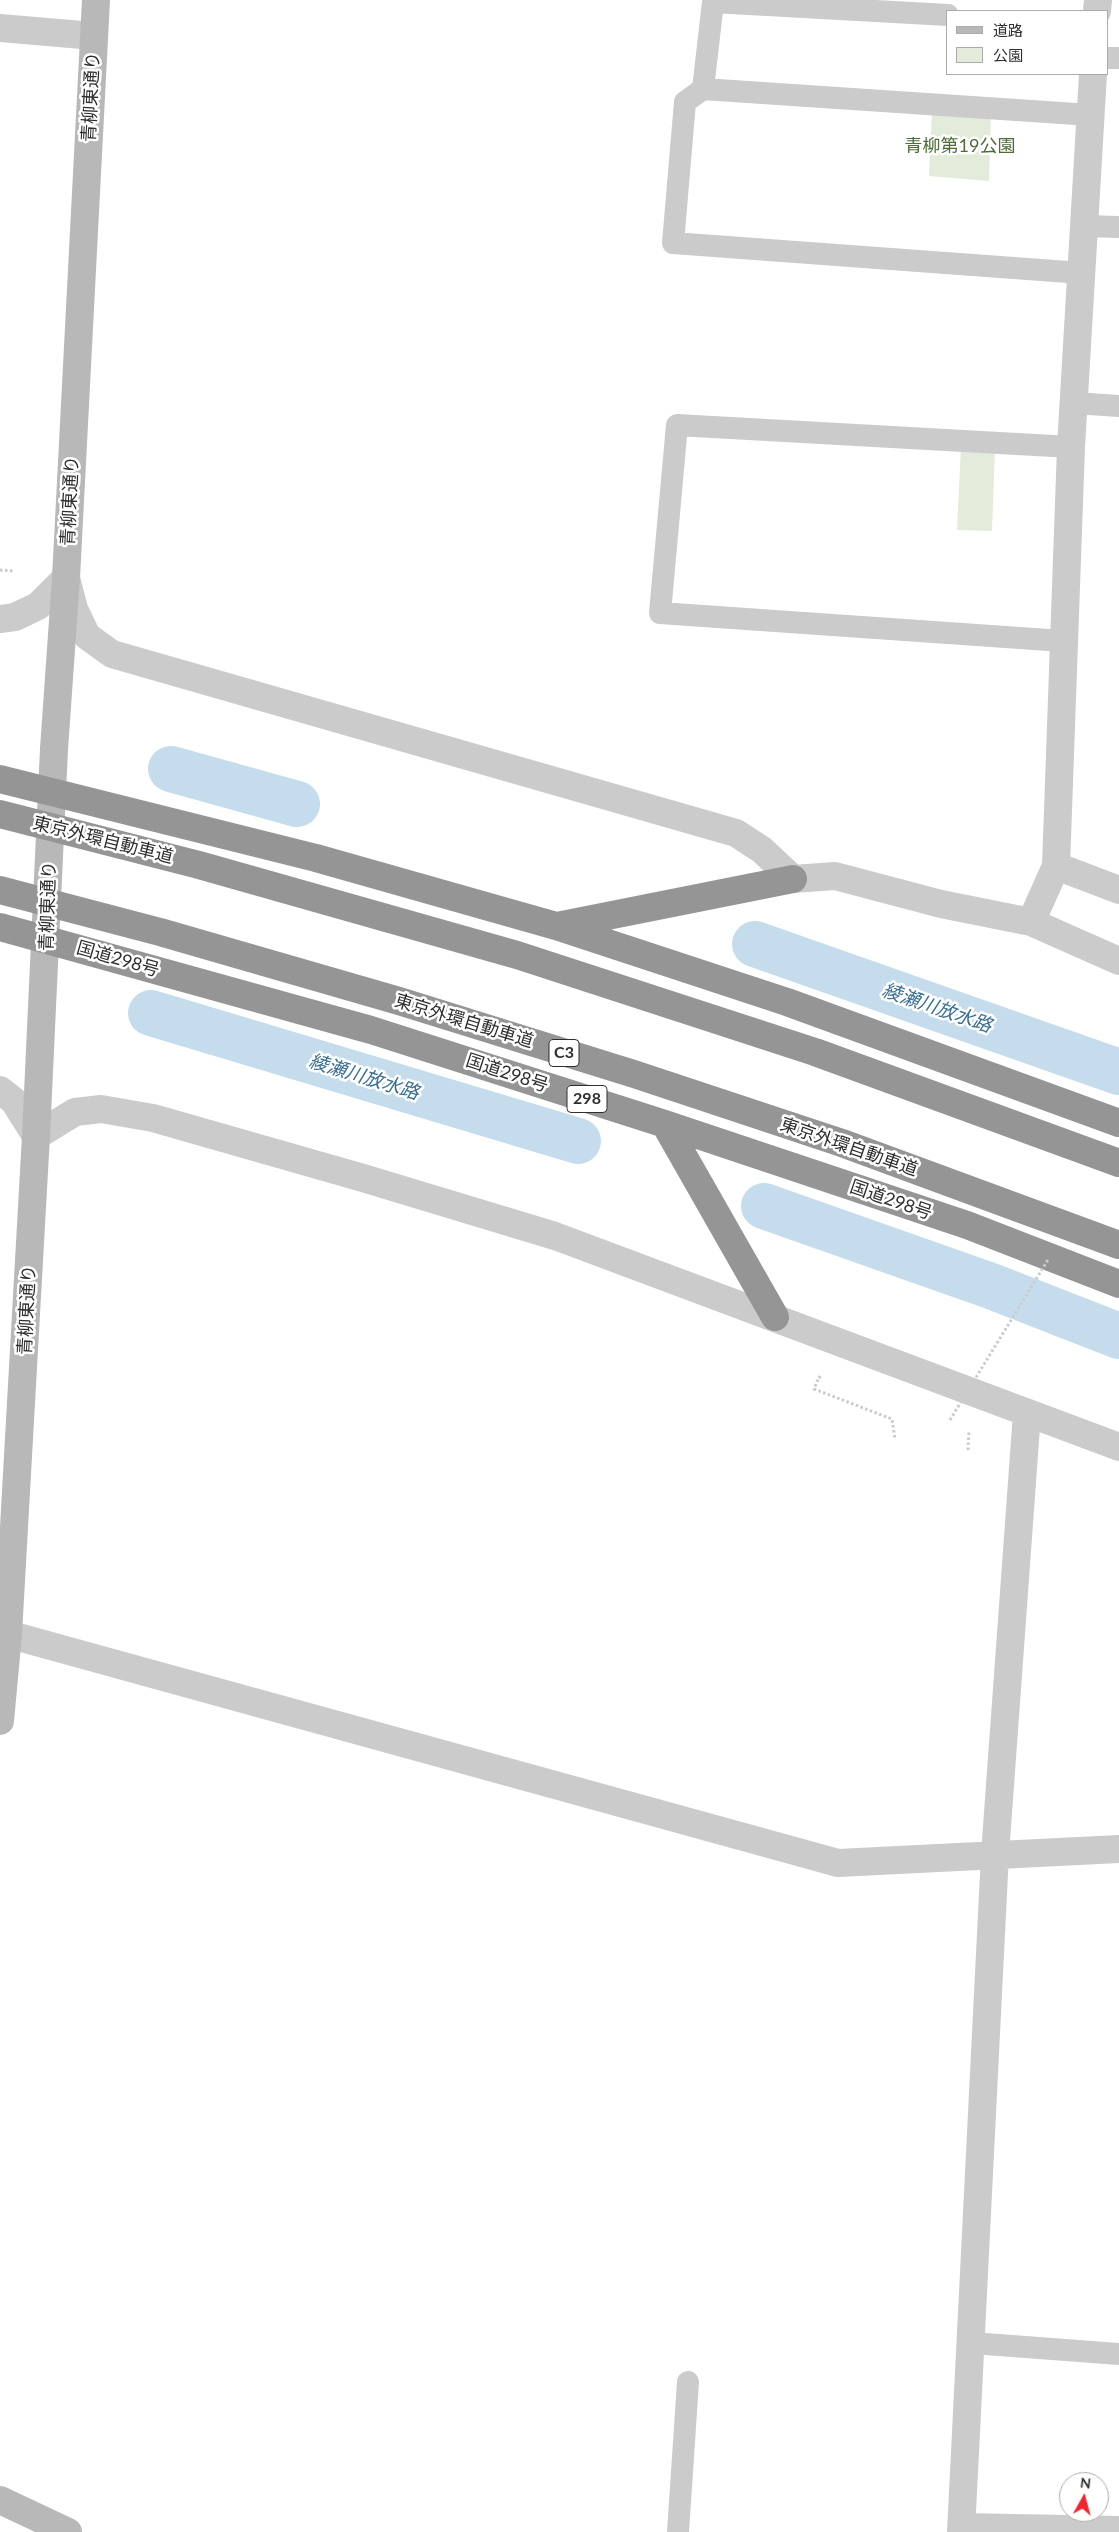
<!DOCTYPE html>
<meta charset="utf-8">
<style>
body{margin:0}
#map{position:relative;width:1119px;height:2532px;overflow:hidden;background:#fff;font-family:Lato,"Noto Sans JP",sans-serif}
canvas{display:block}
.legend{position:absolute;left:946px;top:10px;width:162px;height:65px;box-sizing:border-box;background:#fff;border:1px solid #ababab;margin:0;padding:6px 9px;list-style:none;font-size:15px;color:#2e2e2e}
.legend li{display:flex;align-items:center;gap:10px;height:25px}
.legend b{width:25px;border:1px solid #ababab}
.north{position:absolute;left:1059px;top:2472px;width:50px;height:50px;box-sizing:border-box;background:#fff;border:1px solid #ababab;border-radius:50%;rotate:7deg;font-size:14px;font-weight:700;line-height:20px;text-align:center;color:#2e2e2e}
.north::after{content:'';display:block;margin:auto;width:18px;height:22px;background:#ef252f;clip-path:polygon(50% 0,100% 100%,50% 72%,0 100%)}
</style>
<div id="map">
<canvas width="1119" height="2532"></canvas>
<ul class="legend">
<li><b style="height:6px;background:#b8b8b8"></b>道路</li>
<li><b style="height:14px;background:#e3ecda"></b>公園</li>
</ul>
<div class="north">N</div>
</div>
<script>
const context = document.querySelector('canvas').getContext('2d');
context.lineJoin = 'round';
function fill(path, color) { context.fillStyle = color; context.fill(path, 'evenodd'); }
const toPath = rows => new Path2D(rows.map(r => 'M' + r).join(''));
function stroke(path, color, width, dash) { context.strokeStyle = color; context.lineWidth = width; context.lineCap = dash ? 'butt' : 'round'; context.setLineDash(dash || []); context.stroke(path); }
function write(font, color, halo, rows, align = 'center') {
  context.font = font + ' Lato,"Noto Sans JP",sans-serif'; context.lineWidth = 5; context.setLineDash([]); context.textBaseline = 'middle'; context.strokeStyle = halo; context.fillStyle = color; for (const [text, x, y, turn = 0] of rows) {
    context.save(); context.translate(x, y); context.rotate((+turn || 0) * Math.PI / 180); context.textAlign = isNaN(turn) ? turn : align; if (halo) context.strokeText(text, 0, 0); context.fillText(text, 0, 0); context.restore();
  }
}
fill(toPath([
 [932,111,991,115,989,181,929,176],
 [961,446,995,448,992,531,957,530]
]), '#e3ecda');
stroke(toPath([
 [171,769,297,804],
 [755,944,1119,1072],
 [151,1013,578,1141],
 [764,1206,991,1286,1119,1336]
]), '#c5dced', 46);
stroke(toPath([
 [0,570,15,571],
 [821,1378,819,1377,814,1389,892,1419,895,1439],
 [968,1450,969,1431]
]), '#cbcbcb', 3, [2.5, 2.5]);
stroke(toPath([
 [1108,58,1119,58],
 [703,89,713,2,948,15],
 [1084,226,1119,227],
 [1082,273,673,243,685,102,703,89,1091,115],
 [1074,403,1119,406],
 [1063,641,660,613,677,425,1071,447],
 [972,2343,1119,2354],
 [962,2524,1119,2527],
 [678,2532,688,2382]
]), '#cbcbcb', 22);
stroke(toPath([
 [1097,11,1098,0],
 [0,28,94,36],
 [0,619,15,617,38,606,66,578,74,609,87,636,112,654,736,833,762,850,793,879,835,876,941,904,1031,922,1119,961],
 [1056,866,1119,890],
 [1031,922,1056,866,1071,447,1093,74],
 [0,1090,14,1101,36,1136,75,1112,101,1109,153,1118,363,1178,555,1236,1119,1447],
 [0,1632,838,1863,1119,1849],
 [961,2532,995,1854,1027,1413]
]), '#cbcbcb', 28);
stroke(toPath([
 [0,1721,8,1634,36,1136,54,749,66,578,96,0],
 [0,2500,68,2532]
]), '#b8b8b8', 28);
stroke(toPath([
 [0,779,316,858,556,926,787,1002,1119,1123],
 [557,926,793,879],
 [0,927,371,1030,665,1124,967,1225,1119,1284],
 [665,1124,775,1317]
]), '#959595', 28);
stroke(toPath([
 [950,1420,1049,1258]
]), '#cbcbcb', 3, [2.5, 2.5]);
stroke(toPath([
 [0,814,199,865,517,955,815,1052,1119,1163],
 [0,890,160,932,399,1001,634,1074,842,1143,1119,1245]
]), '#959595', 28);
for (const [x, y, w] of [
 [564,1053,30],
 [587,1099,40]
]) { const box = new Path2D(); box.roundRect(x - w / 2, y - 13.5, w, 27, 4); context.fillStyle = '#fff'; context.fill(box); stroke(box, '#2e2e2e', 1); }
write('bold 16px', '#2e2e2e', null, [
 ["C3",564,1053],
 ["298",587,1099]
]);
write('18px', '#2e2e2e', '#fff', [
 ["青柳東通り",91,97,-87],
 ["青柳東通り",70,501,-87],
 ["東京外環自動車道",103,840,14],
 ["青柳東通り",48,906,-88],
 ["国道298号",118,959,16],
 ["東京外環自動車道",464,1021,17],
 ["国道298号",507,1073,18],
 ["東京外環自動車道",849,1147,19],
 ["国道298号",891,1200,19],
 ["青柳東通り",27,1310,-87]
]);
write('18px', '#4f6c38', '#fff', [
 ["青柳第19公園",960,146]
]);
write('italic 19px', '#376e94', '#fff', [
 ["綾瀬川放水路",937,1008,19],
 ["綾瀬川放水路",364,1077,17]
]);
</script>
